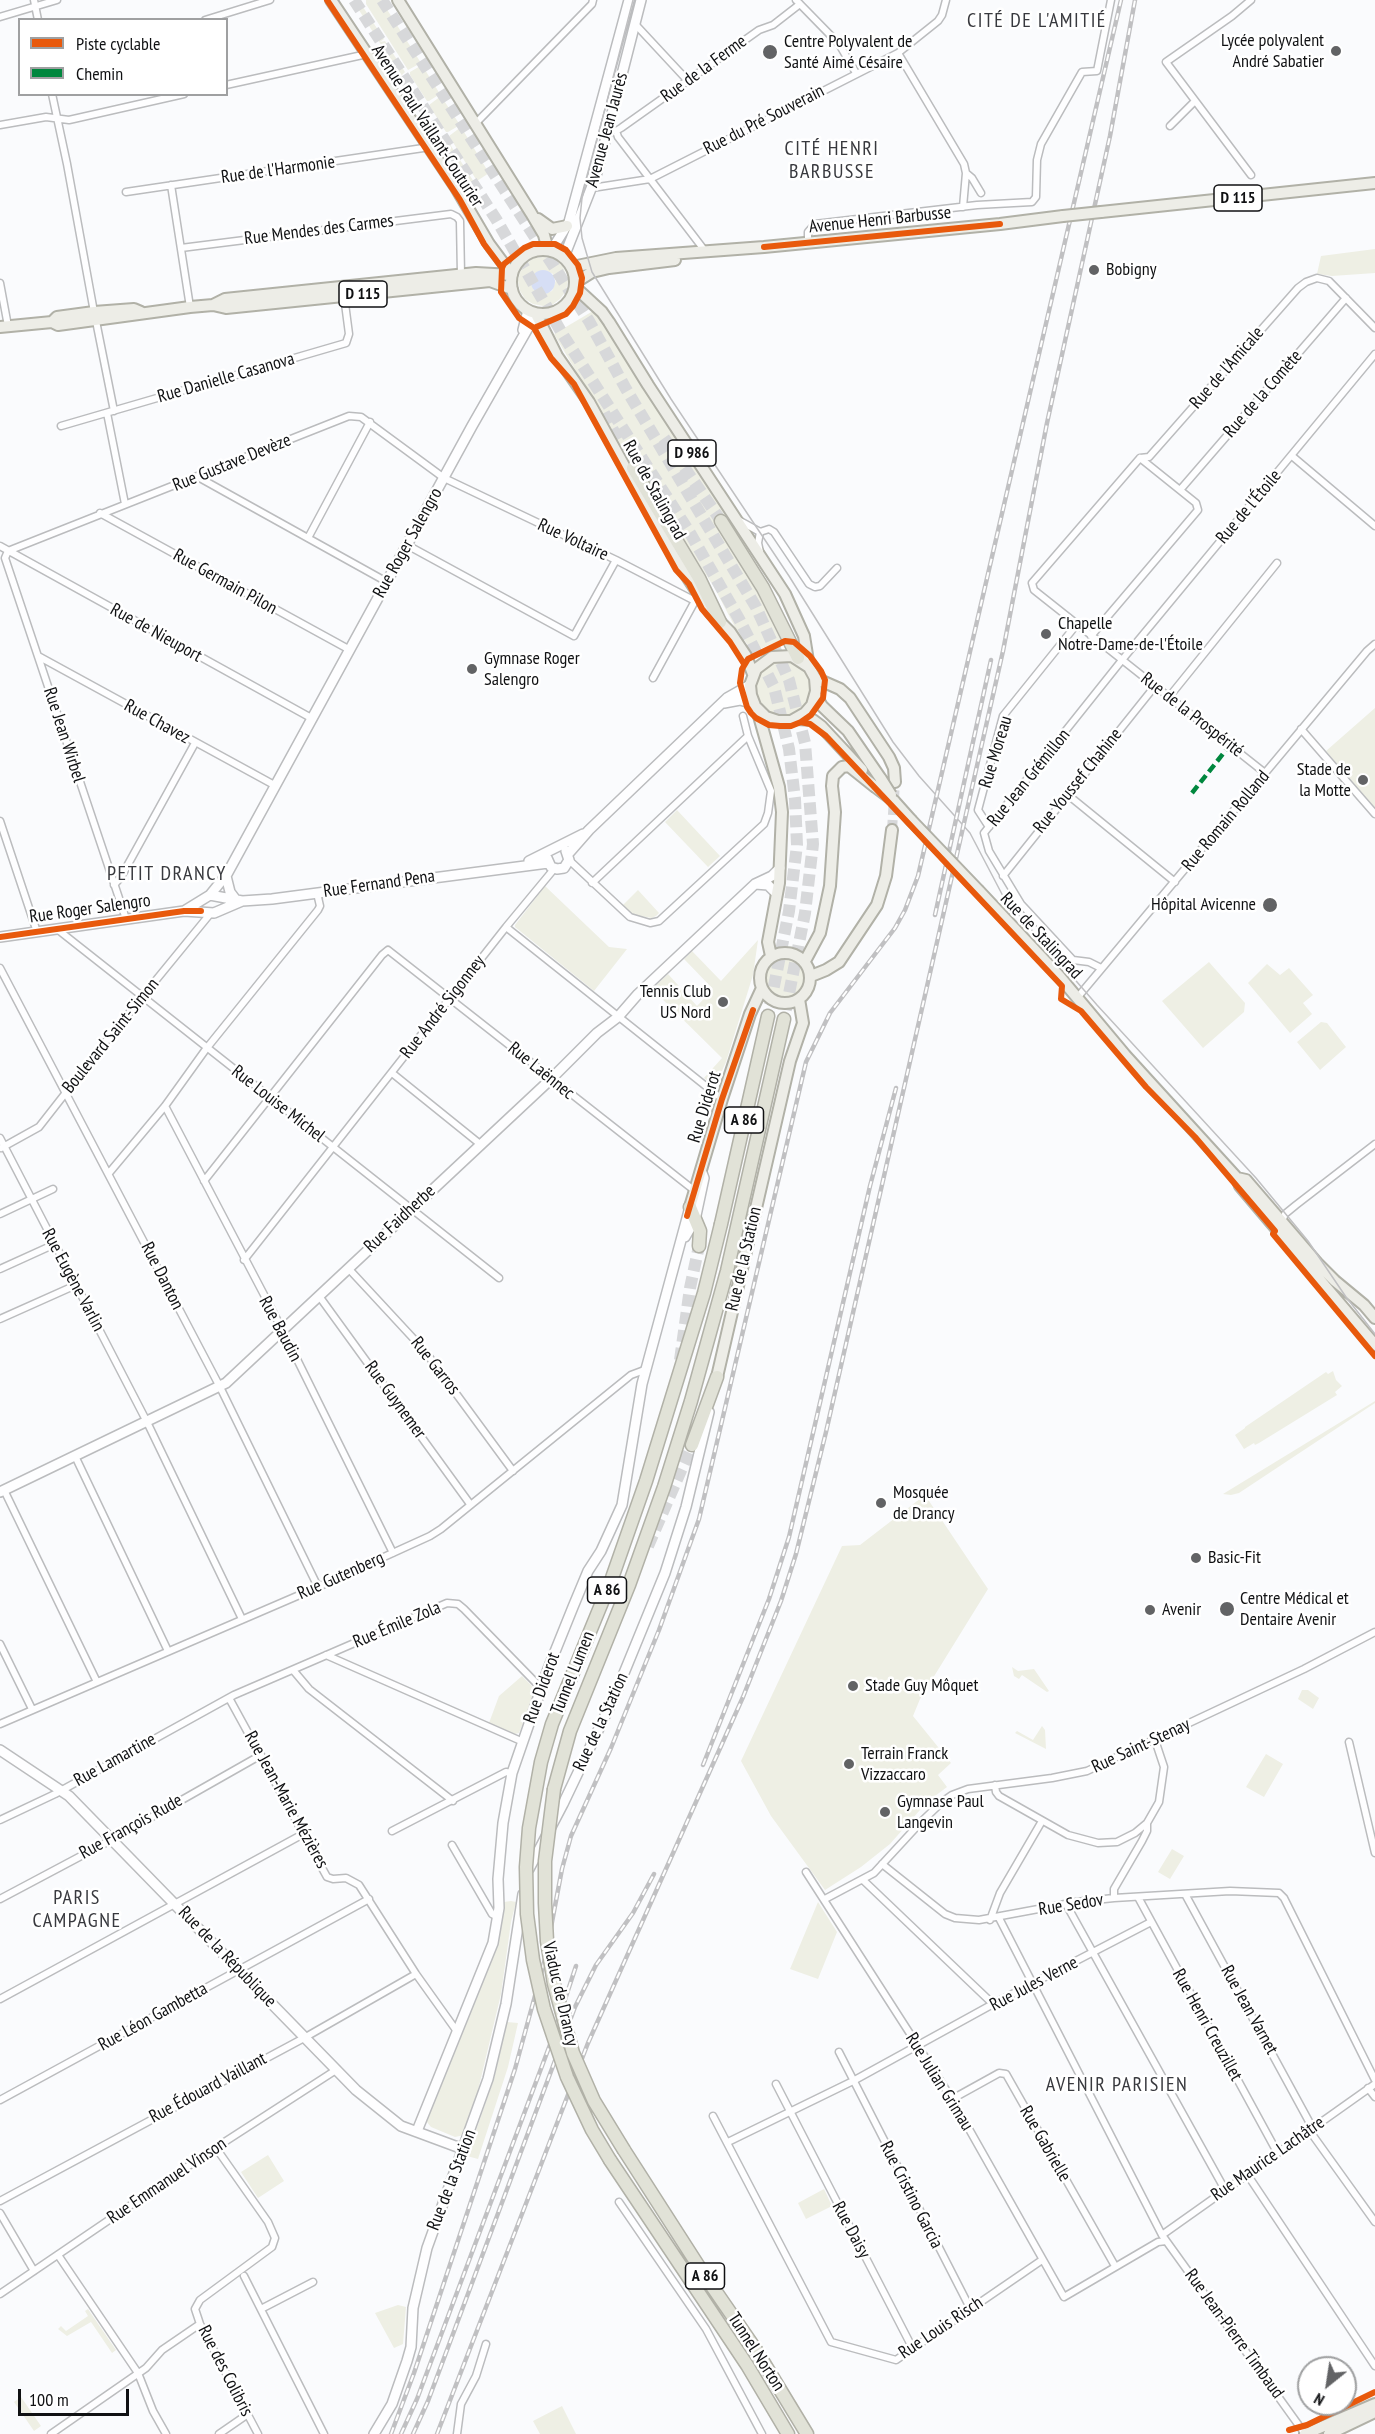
<!DOCTYPE html>
<meta charset="utf-8">
<style>
body{margin:0}
#map{position:relative;width:1375px;height:2434px;overflow:hidden;background:#fafbfd;font-family:"PT Sans Narrow",sans-serif}
canvas{display:block}
.legend{position:absolute;left:18px;top:18px;width:210px;height:78px;box-sizing:border-box;background:#fff;border:2px solid #9fa0a1;margin:0;padding:8px 10px;list-style:none;font-size:18px;color:#101113}
.legend li{display:flex;align-items:center;gap:12px;height:30px}
.legend b{width:30px;border:2px solid #9fa0a1}
.north{position:absolute;left:1297px;top:2356px;width:60px;height:60px;box-sizing:border-box;background:#fff;border:2px solid #9fa0a1;border-radius:50%;rotate:210deg;font-size:16px;font-weight:700;line-height:24px;text-align:center;color:#101113}
.north::after{content:'';display:block;margin:auto;width:21px;height:27px;background:#626365;clip-path:polygon(50% 0,100% 100%,50% 72%,0 100%)}
.scale{position:absolute;left:18px;top:2389px;width:111px;height:27px;box-sizing:border-box;border:3px solid #101113;border-top:0;padding-left:8px;font-size:18px;line-height:21px;white-space:nowrap;color:#101113;-webkit-text-stroke:4px #fff;paint-order:stroke}
</style>
<div id="map">
<canvas width="1375" height="2434"></canvas>
<ul class="legend">
<li><b style="height:8px;background:#e8590c"></b>Piste cyclable</li>
<li><b style="height:8px;background:#00873e"></b>Chemin</li>
</ul>
<div class="north">N</div>
<div class="scale">100 m</div>
</div>
<script>
const context = document.querySelector('canvas').getContext('2d');
context.lineJoin = 'round';
function fill(path, color) { context.fillStyle = color; context.fill(path, 'evenodd'); }
const toPath = rows => new Path2D(rows.map(r => 'M' + r).join(''));
function stroke(path, color, width, dash) { context.strokeStyle = color; context.lineWidth = width; context.lineCap = dash ? 'butt' : 'round'; context.setLineDash(dash || []); context.stroke(path); }
function write(font, color, halo, rows, align = 'center') {
  context.font = font + ' "PT Sans Narrow",sans-serif'; context.lineWidth = 5; context.setLineDash([]); context.textBaseline = 'middle'; context.strokeStyle = halo; context.fillStyle = color; for (const [text, x, y, turn = 0] of rows) {
    context.save(); context.translate(x, y); context.rotate((+turn || 0) * Math.PI / 180); context.textAlign = isNaN(turn) ? turn : align; if (halo) context.strokeText(text, 0, 0); context.fillText(text, 0, 0); context.restore();
  }
}
fill(toPath([
 [366,0,381,0,421,63,408,70,366,4],
 [361,4,384,39,380,42,385,41,405,72,401,76,357,7],
 [422,65,440,94,429,101,427,101,410,75,410,72],
 [441,96,460,125,448,132,446,132,429,105],
 [461,127,489,173,477,181,449,136],
 [444,137,446,138,474,182,470,185,459,170,462,166,458,169,440,141],
 [1375,249,1375,273,1332,276,1317,274,1321,256],
 [544,257,554,259,563,266,568,281,566,291,560,299,552,305,543,306,533,304,525,299,520,291,518,281,520,272,526,264,534,258],
 [552,273,556,280,552,291,540,294,533,289],
 [593,311,605,324,728,514,716,522,764,602,783,639,753,652,736,629,714,587,668,516,629,468,590,395,554,334],
 '756 688a27 27 0 1 1 54 0a27 27 0 1 1-54 0Z',
 [1375,708,1375,808,1326,751],
 [677,810,720,856,708,867,665,822],
 [545,886,609,947,627,949,594,991,515,927,515,925],
 [638,890,659,913,656,916,652,918,633,915,622,906],
 [758,940,753,975,726,1062,716,1084,713,1085,704,1078,722,1058,652,989,668,974,697,1006,713,989,684,959,692,951,721,981],
 '765 977a20 20 0 1 1 40 0a20 20 0 1 1-40 0Z',
 [1209,962,1245,1003,1244,1012,1203,1048,1162,1001],
 [1267,964,1280,975,1289,968,1313,995,1303,1003,1312,1014,1290,1033,1248,983],
 [1321,1022,1327,1023,1346,1047,1320,1070,1297,1042],
 [1333,1371,1336,1380,1342,1386,1335,1392,1337,1395,1259,1443,1255,1445,1254,1443,1244,1449,1235,1435,1245,1428,1245,1427,1326,1372,1328,1374],
 [1375,1401,1375,1403,1239,1493,1231,1495,1223,1494],
 [925,1495,988,1589,920,1699,913,1716,951,1763,938,1775,947,1787,927,1802,890,1844,861,1867,825,1890,771,1816,741,1761,842,1546,860,1545],
 [1012,1667,1018,1671,1034,1669,1049,1691,1047,1692,1022,1675,1019,1679,1014,1676],
 [522,1676,533,1687,534,1694,524,1721,520,1721,523,1723,519,1733,515,1734,489,1723,499,1696],
 [1302,1690,1308,1690,1319,1698,1313,1709,1298,1699],
 [1042,1726,1045,1730,1046,1749,1015,1733,1017,1731,1033,1740],
 [1266,1754,1283,1764,1264,1797,1246,1787],
 [1172,1849,1184,1856,1170,1879,1158,1872],
 [511,1901,516,1902,511,1922,501,1994,475,2103,464,2135,455,2137,431,2127,426,2121,496,1944,504,1902],
 [818,1902,837,1932,818,1979,790,1969],
 [507,2022,518,2023,508,2067,478,2159,467,2156,494,2079],
 [268,2155,284,2181,258,2198,241,2172],
 [824,2189,832,2206,806,2219,798,2203],
 [398,2305,406,2307,403,2344,394,2348,375,2313],
 [88,2309,116,2350,112,2353,91,2322,67,2336,58,2329,61,2326,66,2331,88,2316,85,2311],
 [21,2397,41,2426,34,2431,14,2402],
 [562,2406,576,2434,540,2434,533,2421]
]), '#eeefe4');
fill(toPath([
 '531 282a12 12 0 1 1 24 0a12 12 0 1 1-24 0Z'
]), '#d6def5');
stroke(toPath([
 [892,830,895,782]
]), '#d7d8da', 10, [10, 5]);
stroke(toPath([
 [354,0,496,219,563,335,690,533,739,619,774,687,789,749,795,799,797,845,789,911,768,1016],
 [382,0,589,321,626,389,756,607,789,680,805,743,813,844,805,913,784,1019],
 [604,413,633,468],
 [664,438,721,521],
 [680,1360,690,1288,699,1246],
 [648,1546,692,1445]
]), '#d7d8da', 12, [12, 6]);
const street = toPath([
 [34,0,38,20],
 [796,0,839,44,856,73],
 [1251,0,1232,16,1166,62,1251,175],
 [0,17,57,0],
 [205,20,270,0],
 [635,24,688,81],
 [898,53,964,164,966,173,963,207],
 [226,85,367,54],
 [52,94,67,164,94,312],
 [476,123,592,4,593,0],
 [0,125,46,117,69,120,184,94],
 [1170,126,1195,101],
 [607,130,616,131,621,128,759,30,773,25,800,4],
 [616,131,618,137,705,251],
 [966,173,972,178,981,193],
 [171,185,190,307],
 [592,188,650,179,898,53,938,21,942,15,946,0],
 [126,192,430,147],
 [808,243,808,232,815,224,977,205,1032,202,1036,197,1037,160,1041,144,1082,72,1097,71,1111,0],
 [181,248,451,214,457,217,460,221,461,275],
 [0,283,8,326],
 [96,321,114,411],
 [107,413,125,504],
 [61,426,346,343,349,334,344,296],
 [1292,456,1375,526],
 [1140,458,1032,583,1034,590,1265,773],
 [1140,458,1149,457,1298,288,1306,282,1317,278,1329,281,1375,328],
 [198,477,387,582],
 [1180,490,1346,298],
 [100,513,350,650],
 [740,521,760,532,769,529,774,532,809,584,815,587,820,586,837,568],
 [308,538,370,422],
 [407,545,574,636,616,560],
 [0,546,313,719],
 [8,551,349,416,361,417,444,478,616,560,695,601,702,600],
 [8,551,5,558,126,919],
 [760,552,758,543,760,532],
 [1091,636,1198,510,1196,503,1140,458],
 [38,656,276,786],
 [653,678,695,601],
 [1169,697,1277,563],
 [1301,729,1375,814],
 [1068,795,1175,882],
 [0,821,37,932],
 [989,827,978,810,1003,716,1077,624],
 [569,860,630,917,650,923,659,921,764,824,768,813,771,791,748,736,743,716],
 [1003,876,1155,686],
 [592,883,748,736],
 [114,885,121,877,195,743],
 [506,927,722,1099],
 [57,929,499,1278],
 [0,968,220,1387,318,1587],
 [1101,968,1089,962,1073,960,1021,904,989,851,984,833,1122,660,1375,354],
 [1077,998,1367,651,1375,644],
 [392,1073,480,1144],
 [165,1106,283,1331,393,1553],
 [0,1138,147,1422,242,1619],
 [1,1148,39,1127,107,1040,210,914],
 [109,1173,165,1106,206,1049,318,910,320,906,317,893],
 [204,1181,382,955,388,950,695,1191],
 [0,1214,53,1189],
 [1282,1221,1285,1214,1296,1205,1375,1144],
 [244,1260,506,927,554,869],
 [348,1268,424,1350,513,1471],
 [0,1269,55,1244],
 [319,1296,470,1504],
 [0,1319,76,1285],
 [75,1456,168,1651],
 [4,1490,97,1682],
 [0,1644,32,1709],
 [326,1655,521,1741],
 [293,1670,309,1689,453,1801],
 [229,1698,327,1877,333,1879,346,1878,359,1885,416,1974,456,2030],
 [0,1724,318,1587,430,1536,441,1529,631,1375,647,1369],
 [1349,1742,1375,1853],
 [995,1785,996,1792,999,1796,1068,1835,1098,1843,1117,1842,1135,1833,1147,1823,1159,1802,1164,1767,1155,1740],
 [0,1820,55,1794,234,1695,447,1603,458,1604,464,1609,541,1688],
 [392,1831,506,1772,512,1773],
 [452,1845,492,1914,498,1917],
 [882,1864,945,1914,955,1918,979,1920,1076,1902,1114,1898,1230,1891,1279,1893,1284,1898,1375,2080],
 [806,1872,952,2099,1064,2297,1158,2242,1166,2241],
 [863,1880,993,2004],
 [1185,1894,1312,2127],
 [1138,1897,1277,2152],
 [1114,1898,1114,1889,1142,1841,1147,1831,1147,1823],
 [0,1899,113,1839,261,1755],
 [825,1899,874,1873,921,1822,942,1802,952,1795,968,1789,1052,1778,1087,1771,1304,1669,1375,1632],
 [1066,1904,1224,2188],
 [999,1918,1162,2235,1305,2434],
 [990,1920,1000,1893,1042,1821],
 [0,1999,305,1833],
 [839,2052,970,2308],
 [776,2084,913,2349],
 [1368,2088,1375,2097],
 [952,2099,999,2073,1006,2074,1115,2266],
 [0,2100,369,1899],
 [713,2116,831,2342,896,2360,1042,2260],
 [1309,2130,1375,2222],
 [728,2142,853,2081,993,2004,1151,1922],
 [216,2148,268,2222,275,2238,272,2247,200,2300,195,2309,200,2324,258,2434],
 [1247,2174,1375,2366],
 [0,2201,304,2038,416,1974],
 [619,2202,706,2329,762,2434],
 [0,2213,34,2271],
 [1162,2235,1375,2084],
 [58,2255,138,2373,153,2411,166,2434],
 [244,2276,324,2434],
 [0,2294,209,2152,336,2070],
 [261,2309,313,2282],
 [51,2434,146,2368,162,2350,200,2324],
 [219,2434,248,2414],
 [457,2434,461,2404,476,2376,486,2344]
]);
const secondary = toPath([
 [551,251,569,222,629,0],
 [564,257,596,176,641,0],
 [523,330,528,310],
 [724,703,740,700,754,704],
 [568,854,589,830,727,698,750,685],
 [547,858,551,867,557,869,564,868,569,860,566,851],
 [529,861,583,834],
 [226,876,230,892,236,900],
 [755,884,768,885,776,893],
 [210,895,242,901,272,899,548,863],
 [184,911,210,895,227,874,472,426,536,314],
 [0,937,184,911,214,913,242,901],
 [685,1237,695,1220,704,1178,701,1170],
 [0,1492,226,1383,551,1079,597,1033,618,1017,638,994,755,884,772,876,780,868],
 [0,1750,69,1796,356,2090,401,2126,463,2149],
 [529,1869,563,1804,615,1695,665,1573,686,1507,709,1412],
 [417,2131,493,1943,499,1908,498,1879,503,1823,512,1773,548,1669,573,1607,588,1571,601,1551,622,1505,642,1384,690,1207],
 [374,2434,392,2404,407,2361,411,2347,413,2308,427,2248,488,2079,506,2004,523,1894]
]);
const primary = toPath([
 [331,0,455,186,489,244,512,275],
 [398,0,531,213,544,235,548,250],
 [1101,212,1375,183],
 [538,219,552,229,567,226],
 '511 282a32 32 0 1 1 64 0a32 32 0 1 1-64 0Z',
 [572,267,616,258,764,247,1000,224,1063,216],
 [576,282,592,272,609,268,675,260],
 [576,288,602,312,609,322,648,385,785,594,804,636,809,667],
 [213,305,225,299,476,273,512,275],
 [536,314,557,356,589,402,673,555,710,612,730,632,746,656,753,674],
 [52,322,57,317,94,312,134,309,141,312],
 [0,327,52,322,58,325,190,307,213,305,226,308,490,281,512,289],
 [815,678,840,689,850,698,889,757,894,768,895,782],
 [816,696,822,706,848,731,881,779],
 [757,708,766,717,778,721,791,721,805,713,812,705,816,691,815,678,809,667,792,656,772,657,756,669,750,685,751,695,759,716,779,787,782,812,779,883,768,942,771,956],
 [797,719,813,720,821,726,862,770],
 [894,801,911,820],
 [979,891,1059,976,1125,1055,1237,1178,1240,1186,1375,1345],
 '760 978a25 25 0 1 1 50 0a25 25 0 1 1-50 0Z',
 [805,961,820,933,830,886,835,812,832,786,833,776,842,767,849,766,874,786],
 [811,976,826,970,839,962,877,905,886,876,892,830],
 [1237,1178,1246,1180,1318,1264,1335,1281,1364,1305,1375,1318],
 [690,1207,722,1099,750,1014,762,988],
 [717,1377,790,1061,803,1023,799,999],
 [1305,2434,1375,2404],
 [1329,2434,1375,2412]
]);
const highway = toPath([
 [633,468,699,578,720,622],
 [721,521,763,588,798,658],
 [690,1207,700,1231,699,1246],
 [721,1224,768,1016],
 [692,1445,717,1377],
 [554,1789,570,1731,629,1585,664,1487,691,1401,727,1271,784,1019],
 [624,2150,703,2273,756,2350,807,2434],
 [610,2160,747,2365,788,2434]
]);
stroke(street, '#bbbcbe', 9);
stroke(secondary, '#bbbcbe', 12);
stroke(primary, '#b1b1a7', 14);
stroke(highway, '#b1b1a7', 15);
stroke(street, '#fefeff', 6);
stroke(secondary, '#fefeff', 9);
stroke(primary, '#edede7', 10);
stroke(highway, '#e1e2d7', 12);
stroke(toPath([
 [633,0,582,198,580,218,582,238,592,272,671,399,789,576,893,742,919,776,970,833,1004,898,1097,1005,1256,1178,1308,1241,1346,1297,1375,1334]
]), '#c0c0c2', 1.5);
const rail = toPath([
 [935,915,991,660],
 [703,1765,769,1599,789,1537,870,1186,896,1088],
 [391,2434,414,2373,515,2069,545,1959,562,1869,571,1836,611,1748,659,1630,699,1519,806,1062,830,1013,895,928,905,910,918,876,1121,0],
 [401,2434,417,2399,551,2042,576,1966],
 [413,2434,428,2401,575,2007,596,1965,633,1913,654,1874],
 [437,2434,588,2043,743,1697,781,1601,796,1554,826,1432,1003,651,1047,423,1110,136,1135,0]
]);
stroke(rail, '#c0c0c2', 4.5);
stroke(rail, '#fff', 2, [7]);
const primaryBridge = toPath([
 [1063,216,1101,212],
 [881,779,891,795],
 [874,786,894,801],
 [911,820,979,891]
]);
const highwayBridge = toPath([
 [554,1789,545,1861,545,1903,547,1941,554,1984,573,2053,594,2101,624,2150],
 [610,2160,592,2130,567,2077,544,2009,533,1960,527,1914,526,1867,529,1828,541,1762,552,1724,612,1578,646,1481,704,1293,721,1224]
]);
stroke(primaryBridge, '#b1b1a7', 14, []);
stroke(highwayBridge, '#b1b1a7', 15, []);
stroke(primaryBridge, '#edede7', 10);
stroke(highwayBridge, '#e1e2d7', 12);
stroke(toPath([
 [1192,793,1230,745]
]), '#00873e', 4.5, [9, 4.5]);
stroke(toPath([
 [327,0,460,200,484,244,502,268],
 [764,247,1000,224],
 [534,328,566,314,573,306,580,293,582,278,578,265,566,250,555,244,533,244,524,248,504,264,502,268,501,292,519,318,534,328,551,358,574,384,676,570,689,584,702,609,730,642,744,664],
 [801,722,811,715,823,698,825,680,821,671,810,656,794,642,785,641,748,659,742,669,740,683,747,707,751,713,756,718,769,725,780,726,791,726,801,722,810,724,826,736,1062,986,1061,999,1081,1011,1146,1087,1195,1137,1275,1231,1273,1234,1375,1356],
 [0,937,184,911,201,911],
 [687,1216,722,1099,753,1010],
 [1289,2430,1307,2425,1375,2392]
]), '#e8590c', 6);
for (const [x, y, r, color] of [
 [1336,51,6,"#626365"],
 [770,52,8,"#626365"],
 [1094,270,6,"#626365"],
 [1046,634,6,"#626365"],
 [472,669,6,"#626365"],
 [1363,780,6,"#626365"],
 [1270,905,8,"#626365"],
 [723,1002,6,"#626365"],
 [881,1503,6,"#626365"],
 [1196,1558,6,"#626365"],
 [1227,1609,8,"#626365"],
 [1150,1610,6,"#626365"],
 [853,1686,6,"#626365"],
 [849,1764,6,"#626365"],
 [885,1812,6,"#626365"]
]) { const dot = new Path2D(); dot.arc(x, y, r, 0, 2 * Math.PI); context.fillStyle = color; context.fill(dot); stroke(dot, '#fff', 2); }
for (const [x, y, w] of [
 [1238,198,48],
 [363,294,48],
 [692,453,48],
 [744,1120,39],
 [607,1590,39],
 [705,2276,39]
]) { const box = new Path2D(); box.roundRect(x - w / 2, y - 13, w, 26, 4.5); context.fillStyle = '#fff'; context.fill(box); stroke(box, '#101113', 1.5); }
write('bold 16px', '#101113', null, [
 ["D 115",1238,198],
 ["D 115",363,294],
 ["D 986",692,453],
 ["A 86",744,1120],
 ["A 86",607,1590],
 ["A 86",705,2276]
]);
write('18px', '#101113', '#fff', [
 ["Lycée polyvalent",1324,41,"right"],
 ["André Sabatier",1324,62,"right"],
 ["Centre Polyvalent de",784,42],
 ["Santé Aimé Césaire",784,63],
 ["Bobigny",1106,270],
 ["Chapelle",1058,624],
 ["Notre-Dame-de-l'Étoile",1058,645],
 ["Gymnase Roger",484,659],
 ["Salengro",484,680],
 ["Stade de",1351,770,"right"],
 ["la Motte",1351,791,"right"],
 ["Hôpital Avicenne",1256,905,"right"],
 ["Tennis Club",711,992,"right"],
 ["US Nord",711,1013,"right"],
 ["Mosquée",893,1493],
 ["de Drancy",893,1514],
 ["Basic-Fit",1208,1558],
 ["Centre Médical et",1240,1599],
 ["Dentaire Avenir",1240,1620],
 ["Avenir",1162,1610],
 ["Stade Guy Môquet",865,1686],
 ["Terrain Franck",861,1754],
 ["Vizzaccaro",861,1775],
 ["Gymnase Paul",897,1802],
 ["Langevin",897,1823]
], 'left');
write('18px', '#101113', '#fff', [
 ["Rue de la Ferme",704,69,-36],
 ["Rue du Pré Souverain",764,120,-27],
 ["Avenue Paul Vaillant-Couturier",427,126,57],
 ["Avenue Jean Jaurès",607,130,-75],
 ["Rue de l'Harmonie",278,170,-8],
 ["Avenue Henri Barbusse",880,220,-6],
 ["Rue Mendes des Carmes",319,230,-7],
 ["Rue de l'Amicale",1227,368,-49],
 ["Rue Danielle Casanova",226,378,-16],
 ["Rue de la Comète",1263,394,-49],
 ["Rue Gustave Devèze",232,463,-22],
 ["Rue de Stalingrad",654,490,61],
 ["Rue de l'Étoile",1249,507,-50],
 ["Rue Voltaire",573,540,25],
 ["Rue Roger Salengro",408,543,-61],
 ["Rue Germain Pilon",225,582,29],
 ["Rue de Nieuport",156,633,29],
 ["Rue de la Prospérité",1192,715,38],
 ["Rue Chavez",157,722,29],
 ["Rue Jean Wirbel",64,735,72],
 ["Rue Moreau",996,752,-73],
 ["Rue Jean Grémillon",1029,778,-51],
 ["Rue Youssef Chahine",1078,781,-51],
 ["Rue Romain Rolland",1226,821,-50],
 ["Rue Fernand Pena",379,884,-8],
 ["Rue Roger Salengro",90,909,-8],
 ["Rue de Stalingrad",1041,936,47],
 ["Rue André Sigonney",443,1007,-52],
 ["Boulevard Saint-Simon",111,1036,-51],
 ["Rue Laënnec",541,1071,39],
 ["Rue Louise Michel",278,1104,38],
 ["Rue Diderot",705,1107,-73],
 ["Rue Faidherbe",400,1219,-43],
 ["Rue de la Station",744,1259,-77],
 ["Rue Danton",162,1276,63],
 ["Rue Eugène Varlin",73,1280,62],
 ["Rue Baudin",280,1329,62],
 ["Rue Garros",435,1366,52],
 ["Rue Guynemer",395,1400,54],
 ["Rue Gutenberg",341,1576,-24],
 ["Rue Émile Zola",397,1625,-23],
 ["Tunnel Lumen",573,1673,-68],
 ["Rue Diderot",542,1688,-70],
 ["Rue de la Station",601,1722,-65],
 ["Rue Saint-Stenay",1141,1746,-25],
 ["Rue Lamartine",115,1760,-29],
 ["Rue Jean-Marie Mézières",286,1800,61],
 ["Rue François Rude",131,1827,-29],
 ["Rue Sedov",1071,1905,-9],
 ["Rue de la République",227,1957,46],
 ["Rue Jules Verne",1034,1984,-28],
 ["Viaduc de Drancy",560,1994,77],
 ["Rue Jean Varnet",1249,2010,61],
 ["Rue Léon Gambetta",153,2017,-29],
 ["Rue Henri Creuzillet",1207,2025,61],
 ["Rue Julian Grimau",939,2082,58],
 ["Rue Édouard Vaillant",208,2088,-28],
 ["Rue Gabrielle",1045,2144,60],
 ["Rue Maurice Lachâtre",1268,2159,-35],
 ["Rue de la Station",452,2180,-69],
 ["Rue Emmanuel Vinson",167,2181,-34],
 ["Rue Cristino Garcia",911,2195,63],
 ["Rue Daisy",851,2230,62],
 ["Rue Louis Risch",941,2328,-34],
 ["Rue Jean-Pierre Timbaud",1234,2334,54],
 ["Tunnel Norton",756,2352,57],
 ["Rue des Colibris",225,2371,63]
]);
context.letterSpacing = '1.5px';
write('20px', '#38393e', '#fff', [
 ["CITÉ DE L'AMITIÉ",1037,21],
 ["CITÉ HENRI",832,149],
 ["BARBUSSE",832,172],
 ["PETIT DRANCY",167,874],
 ["PARIS",77,1898],
 ["CAMPAGNE",77,1921],
 ["AVENIR PARISIEN",1117,2085]
]);
context.letterSpacing = '0px';
</script>
